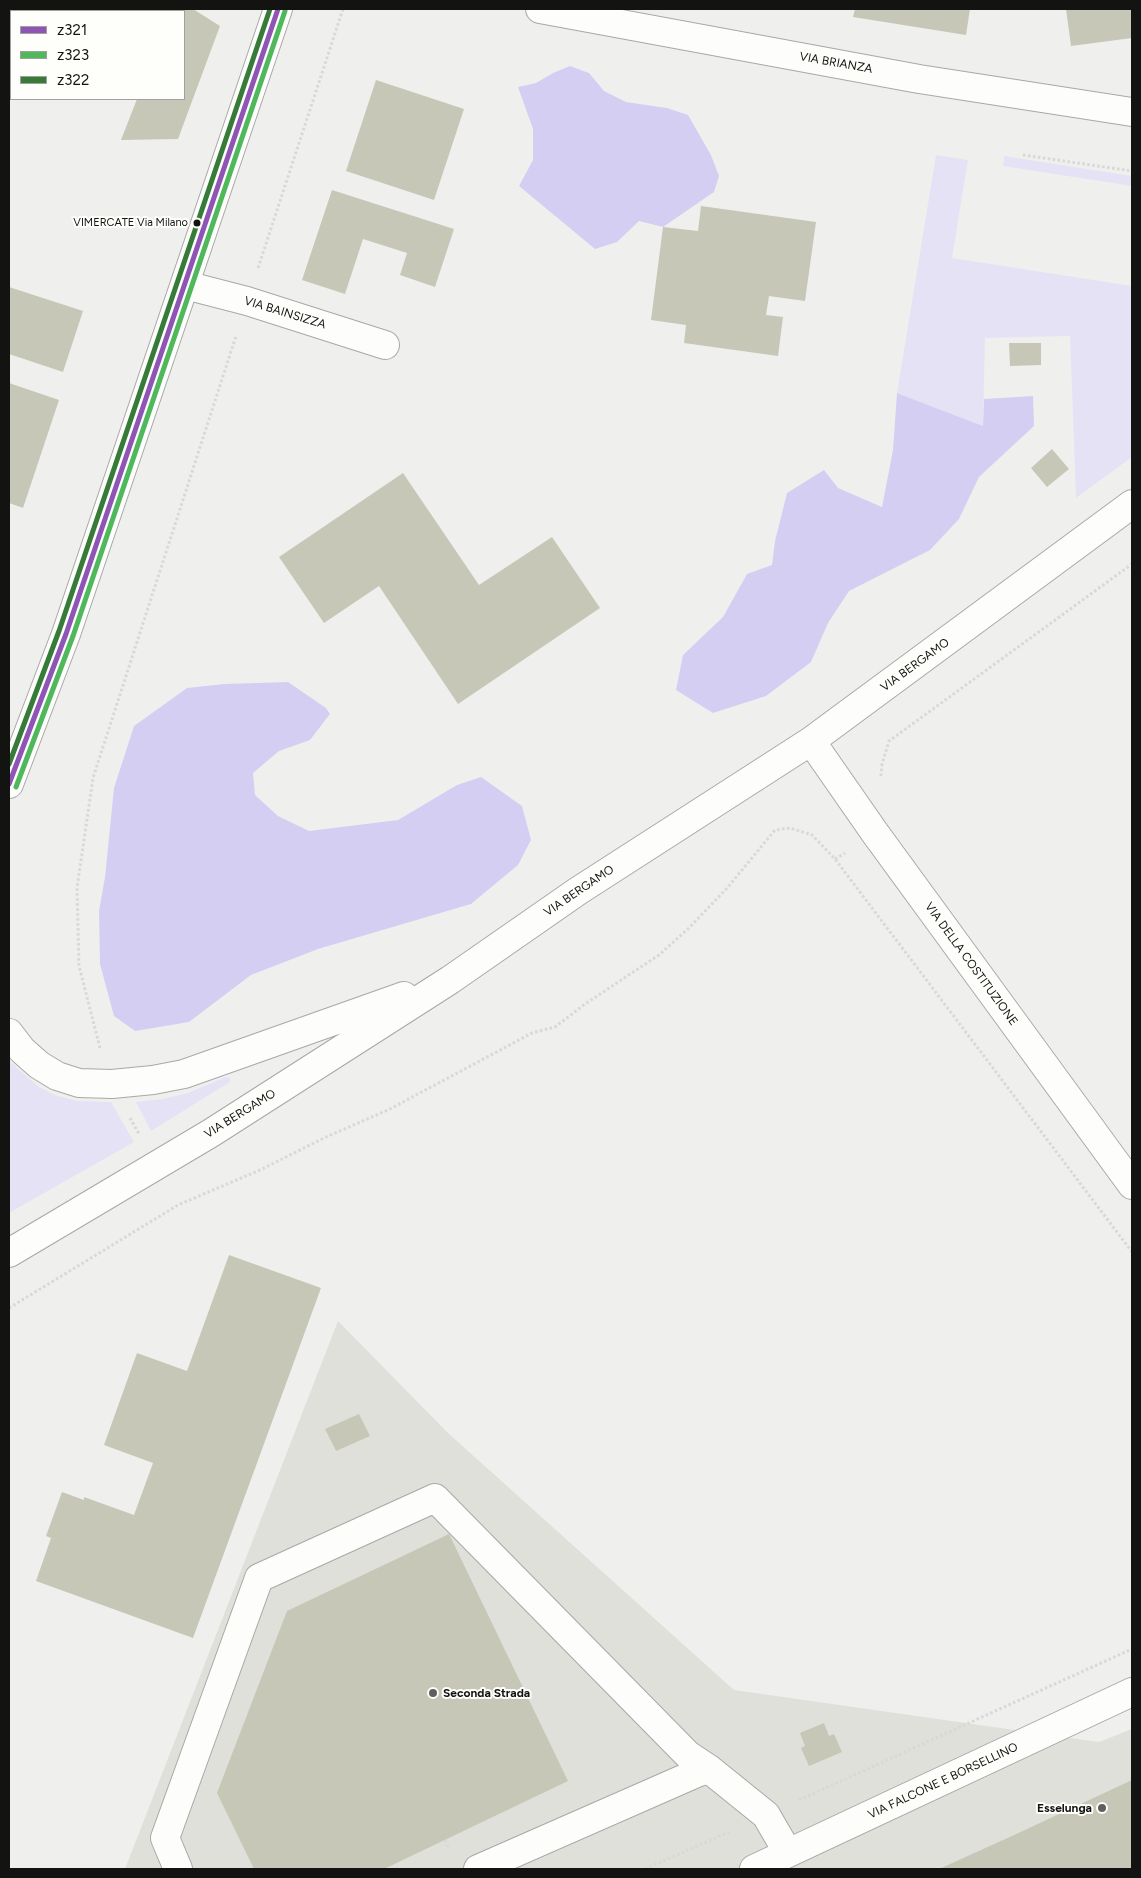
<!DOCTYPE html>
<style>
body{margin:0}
#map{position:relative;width:1141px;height:1878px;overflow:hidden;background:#eff0ee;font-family:Figtree,sans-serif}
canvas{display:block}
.frame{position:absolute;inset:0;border:10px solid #131412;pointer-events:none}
.legend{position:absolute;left:10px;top:10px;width:175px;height:90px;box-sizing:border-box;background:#fefefb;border:1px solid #a0a09e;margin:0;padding:6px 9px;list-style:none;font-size:15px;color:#131412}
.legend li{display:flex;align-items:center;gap:10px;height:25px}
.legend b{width:25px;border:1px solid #a0a09e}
</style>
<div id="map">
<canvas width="1141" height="1878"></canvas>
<div class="frame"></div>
<ul class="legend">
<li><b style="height:6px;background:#8e54b6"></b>z321</li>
<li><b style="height:6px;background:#4fb85b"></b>z323</li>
<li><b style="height:6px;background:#367c38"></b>z322</li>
</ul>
</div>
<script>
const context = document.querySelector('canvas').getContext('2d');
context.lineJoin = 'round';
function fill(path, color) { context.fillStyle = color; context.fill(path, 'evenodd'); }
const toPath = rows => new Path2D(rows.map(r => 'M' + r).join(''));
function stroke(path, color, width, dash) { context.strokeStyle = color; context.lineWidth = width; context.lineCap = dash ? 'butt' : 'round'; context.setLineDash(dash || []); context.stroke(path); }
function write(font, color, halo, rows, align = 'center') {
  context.font = font + ' Figtree,sans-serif'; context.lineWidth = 4; context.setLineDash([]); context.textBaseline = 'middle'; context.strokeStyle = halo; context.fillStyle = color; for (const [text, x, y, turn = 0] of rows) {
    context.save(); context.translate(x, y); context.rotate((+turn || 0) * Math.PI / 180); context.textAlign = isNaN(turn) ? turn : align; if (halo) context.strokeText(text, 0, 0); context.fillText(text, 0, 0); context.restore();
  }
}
fill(toPath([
 [338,1321,448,1433,734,1690,1099,1742,1132,1729,1132,1869,125,1869]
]), '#dfe0d9');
fill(toPath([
 [936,155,968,160,952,258,1132,286,1132,457,1076,498,1070,336,985,338,983,426,897,393],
 [1004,156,1132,176,1132,186,1003,166],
 [9,1061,39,1087,57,1096,78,1101,111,1102,134,1142,9,1213],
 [226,1077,230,1078,230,1082,151,1131,136,1102,162,1099,188,1093]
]), '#e6e2f6');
fill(toPath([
 [570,66,589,73,604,91,626,102,667,108,688,115,711,155,719,176,714,192,663,227,639,221,617,242,595,249,519,186,533,160,533,129,518,87,536,83,553,73],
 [897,393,983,426,984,399,1033,396,1034,426,979,477,959,519,930,550,849,591,828,623,811,662,766,696,713,713,676,690,683,655,723,617,747,574,772,565,775,541,787,493,824,470,838,488,882,507,893,450],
 [288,682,326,708,330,714,310,740,279,751,253,773,255,795,278,816,309,831,398,820,457,785,481,777,522,806,531,840,518,865,471,904,318,949,251,975,189,1022,135,1031,114,1016,100,964,99,911,105,877,114,788,134,726,187,688,224,684]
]), '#d5cef3');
fill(toPath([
 [9,9,193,9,220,26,178,139,121,140,137,99,184,99,184,11,11,11,11,61,9,61],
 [855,9,970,9,966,35,853,17],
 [1066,9,1131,9,1132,38,1071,46],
 [376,80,464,109,434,200,346,171],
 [332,190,454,229,435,287,400,275,407,253,363,239,345,294,302,280],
 [701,206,816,222,805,301,769,296,766,315,783,317,778,356,684,343,686,325,651,320,663,227,698,231],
 [9,287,83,311,63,372,9,354],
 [1009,343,1041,343,1041,365,1010,366],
 [9,383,59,400,23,508,9,503],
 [1052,449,1069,469,1047,487,1031,468],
 [403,473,479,585,552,537,600,608,458,704,379,586,324,623,279,557],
 [229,1255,321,1288,193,1638,36,1581,51,1538,46,1536,62,1492,84,1500,84,1497,134,1515,153,1463,104,1445,137,1353,187,1371],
 [359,1414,370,1436,336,1451,325,1429],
 [449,1534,568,1781,384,1869,254,1869,217,1793,287,1611],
 [824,1723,829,1736,834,1734,842,1752,809,1766,801,1748,805,1746,800,1733],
 [1132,1780,1132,1869,939,1869,1012,1836]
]), '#c7c7b7');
const minor = toPath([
 [540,9,919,79,1132,112],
 [185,285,247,301,385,345],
 [811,741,875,833,1132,1185],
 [9,784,66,634,278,9],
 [9,1033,22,1050,39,1065,57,1076,79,1083,112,1084,153,1080,184,1074,404,996],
 [9,1253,211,1133,450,980,578,891,811,741,1132,504],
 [178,1869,165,1838,259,1578,435,1498,688,1755,709,1769],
 [478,1869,699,1772,709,1769,766,1815,788,1853],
 [754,1869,1132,1692]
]);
stroke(minor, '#a8a8a7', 30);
stroke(toPath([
 [1023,155,1132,171],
 [258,268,343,9],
 [881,776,882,764,889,741,1132,564],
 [835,859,845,853],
 [100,1048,79,966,77,888,93,778,236,336],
 [130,1118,139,1134],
 [9,1308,178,1205,260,1170,324,1138,388,1110,532,1033,555,1027,585,1004,659,955,689,928,728,887,775,830,790,828,812,835,835,859,1132,1252],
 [799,1800,1132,1649],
 [445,1840,449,1849],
 [645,1869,729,1832]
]), '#d7d8d7', 3, [2.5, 2.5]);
stroke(minor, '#fdfdfc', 28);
stroke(toPath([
 [9,784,66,634,278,9]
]), '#8e54b6', 5);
stroke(toPath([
 [16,787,73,636,285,11]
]), '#4fb85b', 5);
stroke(toPath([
 [9,764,59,631,270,9]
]), '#367c38', 5);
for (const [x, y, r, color] of [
 [197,223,4.5,"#131412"],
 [433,1693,5,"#60615f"],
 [1102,1808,5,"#60615f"]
]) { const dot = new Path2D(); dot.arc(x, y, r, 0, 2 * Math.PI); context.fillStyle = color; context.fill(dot); stroke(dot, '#fefefb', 2); }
write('11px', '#131412', '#fefefb', [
 ["VIMERCATE Via Milano",188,223]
], 'right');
write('12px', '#131412', '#fefefb', [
 ["VIA BRIANZA",836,63,10],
 ["VIA BAINSIZZA",285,313,17],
 ["VIA BERGAMO",915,665,-36],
 ["VIA BERGAMO",579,891,-34],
 ["VIA DELLA COSTITUZIONE",971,964,54],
 ["VIA BERGAMO",240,1114,-32],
 ["VIA FALCONE E BORSELLINO",943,1781,-25]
]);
write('bold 12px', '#131412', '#fefefb', [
 ["Seconda Strada",443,1693],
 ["Esselunga",1092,1808,"right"]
], 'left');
</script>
